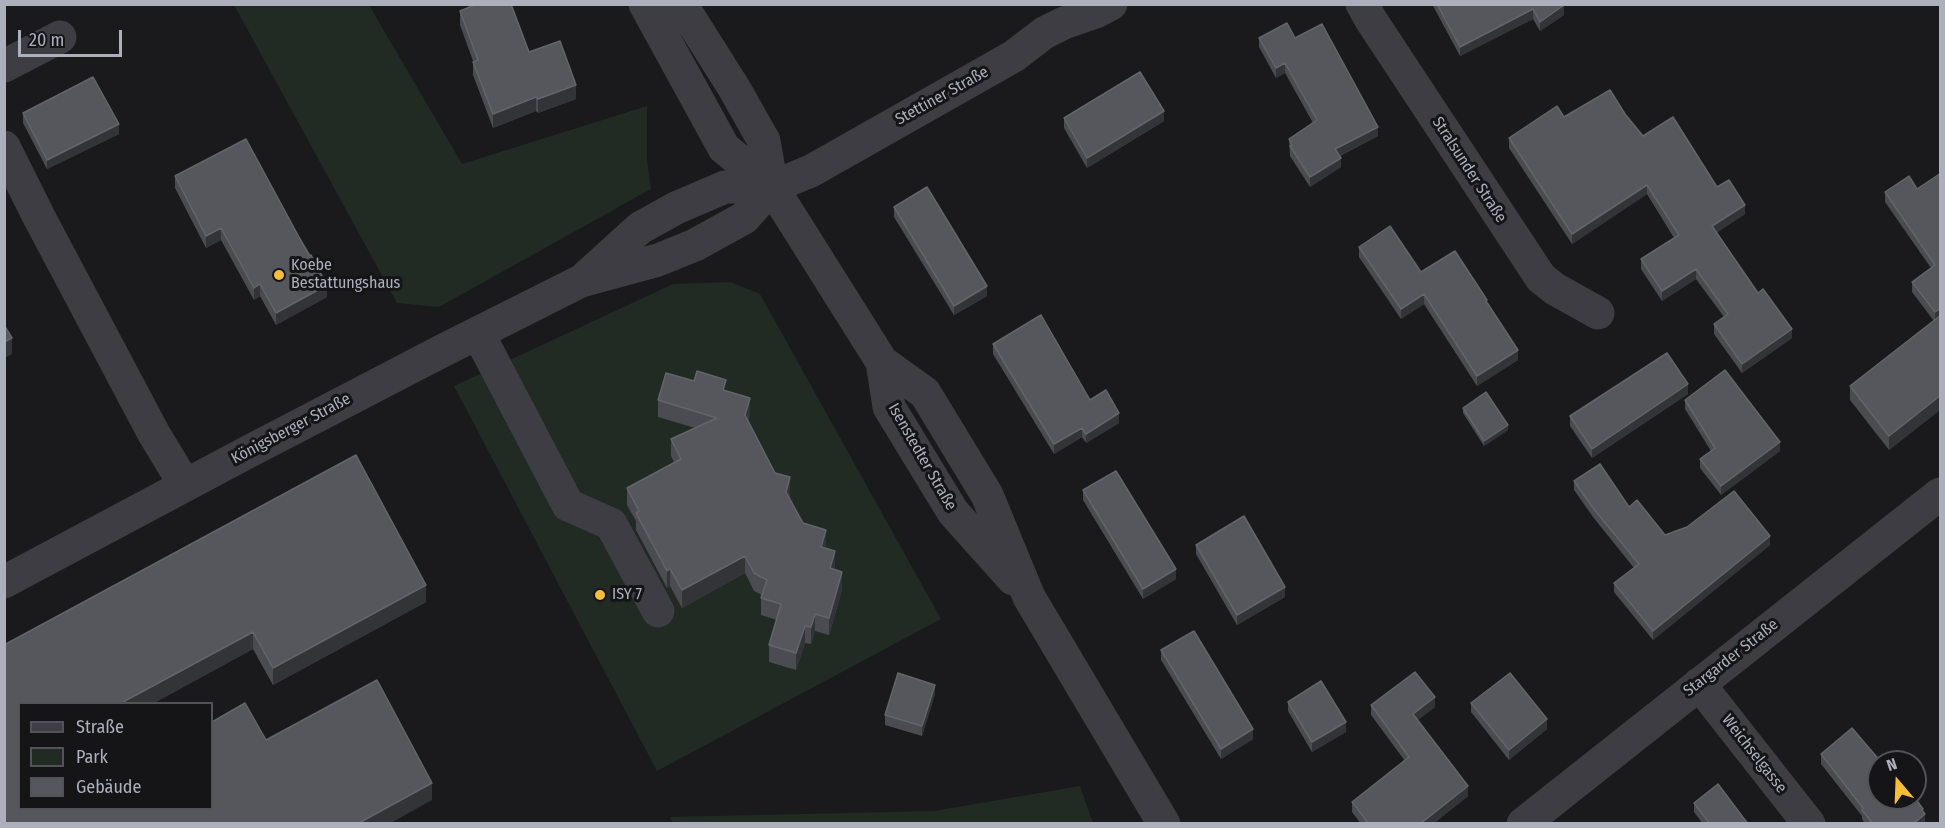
<!DOCTYPE html>
<meta charset="utf-8">
<style>
body{margin:0}
#map{position:relative;width:1945px;height:828px;overflow:hidden;background:#1a1a1c;font-family:"Fira Sans Condensed",sans-serif}
canvas{display:block}
.frame{position:absolute;inset:0;border:6px solid #acb0bc;pointer-events:none}
.legend{position:absolute;left:18px;top:702px;width:195px;height:108px;box-sizing:border-box;background:#151517;border:2px solid #515359;margin:0;padding:8px 10px;list-style:none;font-size:18px;color:#acb0bc}
.legend li{display:flex;align-items:center;gap:12px;height:30px}
.legend b{width:30px;border:2px solid #515359}
.north{position:absolute;left:1867px;top:750px;width:60px;height:60px;box-sizing:border-box;background:#151517;border:2px solid #515359;border-radius:50%;rotate:341deg;font-size:16px;font-weight:700;line-height:24px;text-align:center;color:#acb0bc}
.north::after{content:'';display:block;margin:auto;width:21px;height:27px;background:#f6bd38;clip-path:polygon(50% 0,100% 100%,50% 72%,0 100%)}
.scale{position:absolute;left:18px;top:30px;width:104px;height:27px;box-sizing:border-box;border:3px solid #acb0bc;border-top:0;padding-left:8px;font-size:18px;line-height:21px;white-space:nowrap;color:#acb0bc;-webkit-text-stroke:4px #151517;paint-order:stroke}
</style>
<div id="map">
<canvas width="1945" height="828"></canvas>
<div class="frame"></div>
<ul class="legend">
<li><b style="height:8px;background:#3d3d43"></b>Straße</li>
<li><b style="height:16px;background:#212a23"></b>Park</li>
<li><b style="height:16px;background:#56575d"></b>Gebäude</li>
</ul>
<div class="north">N</div>
<div class="scale">20 m</div>
</div>
<script>
const context = document.querySelector('canvas').getContext('2d');
context.lineJoin = 'round';
function fill(path, color) { context.fillStyle = color; context.fill(path, 'evenodd'); }
const toPath = rows => new Path2D(rows.map(r => 'M' + r).join(''));
function stroke(path, color, width, dash) { context.strokeStyle = color; context.lineWidth = width; context.lineCap = dash ? 'butt' : 'round'; context.setLineDash(dash || []); context.stroke(path); }
function write(font, color, halo, rows, align = 'center') {
  context.font = font + ' "Fira Sans Condensed",sans-serif'; context.lineWidth = 6; context.setLineDash([]); context.textBaseline = 'middle'; context.strokeStyle = halo; context.fillStyle = color; for (const [text, x, y, turn = 0] of rows) {
    context.save(); context.translate(x, y); context.rotate((+turn || 0) * Math.PI / 180); context.textAlign = isNaN(turn) ? turn : align; if (halo) context.strokeText(text, 0, 0); context.fillText(text, 0, 0); context.restore();
  }
}
fill(toPath([
 [234,5,369,5,462,164,647,106,647,160,651,189,439,307,397,303],
 [731,282,760,294,941,619,657,771,454,386,673,284],
 [1080,786,1093,823,673,824,670,817,934,811]
]), '#212a23');
stroke(toPath([
 [645,4,724,148,772,187,882,362,925,393,987,495,1029,597,1164,824],
 [681,4,734,88,764,141,772,187],
 [1362,4,1371,20,1541,278,1555,289,1598,313],
 [4,66,60,37],
 [4,147,39,217,154,434,185,485],
 [587,276,640,228,676,208,725,187,772,187,811,171,1014,56,1044,33,1064,23,1096,12,1111,4],
 [478,333,568,505,611,524,658,611],
 [882,362,889,407,953,512,1013,579],
 [4,582,246,453,440,352,581,281,658,260,695,245,744,218,772,187],
 [1699,684,1809,824],
 [1523,824,1940,494]
]), '#3d3d43', 33);
fill(toPath([
 [1432,4,1564,4,1564,15,1540,31,1533,19,1460,56],
 [460,11,529,52,576,99,538,113,536,111,493,128,473,75,473,61,460,25],
 [1259,38,1295,38,1378,136,1340,156,1341,167,1310,187,1290,156,1289,139,1313,123,1285,73,1276,78,1259,47],
 [23,113,119,134,47,169,23,123],
 [1625,114,1643,136,1717,187,1745,214,1716,233,1758,293,1792,338,1742,373,1714,334,1714,324,1724,317,1696,279,1662,301,1641,269,1641,259,1674,238,1647,194,1572,244,1509,148,1509,138,1564,117],
 [1064,118,1164,121,1087,168,1064,128],
 [1941,173,1941,409,1889,450,1850,400,1850,386,1934,321,1912,292,1912,282,1931,268,1885,202,1885,192,1917,189],
 [175,176,327,297,276,325,260,296,254,300,221,240,206,248,175,188],
 [894,207,987,296,954,315,894,217],
 [1359,247,1421,272,1518,360,1477,386,1424,304,1401,319,1359,257],
 [993,344,1090,400,1119,423,1086,443,1082,437,1054,454,993,354],
 [726,391,750,416,748,421,775,473,790,494,789,498,803,523,826,547,826,549,842,590,829,635,815,631,811,644,805,643,796,670,769,662,769,645,777,620,761,615,761,598,762,595,754,591,745,573,682,608,670,586,667,588,636,530,636,521,627,505,627,488,674,462,671,456,671,439,695,428,658,417,658,400],
 [1688,394,1592,458,1570,426,1570,416],
 [1685,400,1780,451,1721,495,1700,468,1700,459,1711,451,1685,409],
 [1463,408,1508,430,1484,446,1463,413],
 [1574,481,1629,507,1665,535,1770,545,1653,640,1614,592,1614,583,1634,568,1593,517,1574,490],
 [1083,490,1176,579,1143,599,1083,500],
 [1196,545,1285,597,1237,625,1196,554],
 [426,602,273,685,253,649,152,704,20,704,20,808,266,740,432,800,4,824,4,645],
 [1161,650,1253,739,1221,759,1161,660],
 [935,694,922,736,885,725,885,715],
 [1288,702,1346,732,1312,752,1288,711],
 [1471,703,1547,729,1509,760,1471,712],
 [1371,705,1435,707,1417,720,1468,796,1433,824,1361,824,1352,812,1352,802,1405,761,1371,715],
 [1821,754,1923,812,1925,824,1865,824,1862,819,1862,816,1821,764],
 [1694,803,1748,824,1703,824,1694,812]
]), '#4b4c51');
fill(toPath([
 [1564,5,1564,15,1540,31,1540,22],
 [1533,9,1533,19,1460,56,1460,47],
 [1285,63,1285,73,1276,78,1276,68],
 [576,85,576,99,538,113,538,99],
 [536,97,536,111,493,128,493,114],
 [1164,111,1164,121,1087,168,1087,158],
 [119,124,119,134,47,169,47,160],
 [1378,127,1378,136,1335,158,1335,149],
 [1341,158,1341,167,1310,187,1310,177],
 [1647,185,1647,194,1572,244,1572,234],
 [1745,205,1745,214,1712,236,1712,226],
 [221,228,221,240,206,248,206,236],
 [1696,269,1696,279,1662,301,1662,291],
 [260,284,260,296,254,300,254,288],
 [327,285,327,297,276,325,276,313],
 [987,286,987,296,954,315,954,306],
 [1424,294,1424,304,1401,319,1401,309],
 [1941,308,1941,317,1935,322,1935,312],
 [1792,329,1792,338,1742,373,1742,364],
 [12,338,12,354,4,358,4,342],
 [1518,350,1518,360,1477,386,1477,376],
 [1688,384,1688,394,1592,458,1592,449],
 [1941,395,1941,409,1889,450,1889,436],
 [750,398,750,416,745,432,745,415],
 [1119,413,1119,423,1086,443,1086,434],
 [1508,425,1508,430,1484,446,1484,441],
 [1082,428,1082,437,1054,454,1054,444],
 [1780,442,1780,451,1721,495,1721,486],
 [790,477,790,494,786,509,786,492],
 [826,530,826,547,821,564,821,547],
 [1770,536,1770,545,1653,640,1653,631],
 [835,551,835,568,830,585,830,568],
 [745,556,745,573,682,608,682,590],
 [670,569,670,586,667,588,667,571],
 [1176,569,1176,579,1143,599,1143,589],
 [842,572,842,590,829,635,829,618],
 [426,585,426,602,273,685,273,668],
 [1285,587,1285,597,1237,625,1237,615],
 [815,614,815,631,811,644,811,627],
 [805,626,805,643,796,670,796,653],
 [253,632,253,649,152,704,123,704,123,702],
 [935,685,935,694,922,736,922,726],
 [1435,697,1435,707,1413,724,1413,714],
 [1547,719,1547,729,1509,760,1509,750],
 [1346,722,1346,732,1312,752,1312,742],
 [1253,729,1253,739,1221,759,1221,749],
 [432,783,432,800,389,824,357,824],
 [1468,786,1468,796,1433,824,1420,824],
 [1923,809,1923,815,1925,814,1925,824,1913,824]
]), '#333437');
const building = toPath([
 [477,4,511,4,529,52,560,41,576,85,538,99,536,97,493,114,473,62,478,60,460,11,477,4],
 [1437,4,1564,4,1564,5,1540,22,1533,9,1460,47,1437,4],
 [1287,23,1295,38,1322,24,1378,127,1335,149,1341,158,1310,177,1290,146,1292,145,1289,139,1317,120,1285,63,1276,68,1259,38,1287,23],
 [1140,72,1164,111,1087,158,1064,118,1140,72],
 [93,77,119,124,47,160,23,113,93,77],
 [1610,90,1625,114,1643,136,1673,117,1717,187,1729,180,1745,205,1712,226,1758,293,1763,289,1792,329,1742,364,1714,324,1728,314,1696,269,1662,291,1641,259,1679,235,1647,185,1572,234,1509,138,1557,106,1564,117,1610,90],
 [246,139,300,239,310,256,311,255,327,285,276,313,260,284,254,288,221,228,206,236,175,176,246,139],
 [1941,173,1941,308,1935,312,1912,282,1935,265,1885,192,1909,176,1917,189,1941,173],
 [927,187,987,286,954,306,894,207,927,187],
 [1390,226,1421,272,1455,251,1487,300,1486,301,1518,350,1477,376,1424,294,1401,309,1359,247,1390,226],
 [1041,315,1090,400,1106,390,1119,413,1086,434,1082,428,1054,444,993,344,1041,315],
 [1941,315,1941,395,1889,436,1850,386,1941,315],
 [4,325,12,338,4,342,4,325],
 [1667,353,1688,384,1592,449,1570,416,1667,353],
 [1725,370,1780,442,1721,486,1700,459,1715,448,1685,400,1725,370],
 [697,371,726,380,723,390,750,398,745,415,775,473,790,477,786,492,803,523,826,530,821,547,835,551,830,568,842,572,829,618,815,614,811,627,805,626,796,653,769,645,781,604,761,598,767,580,754,573,745,556,682,590,670,569,667,571,636,513,639,511,627,488,681,459,671,439,717,418,658,400,666,373,694,381,697,371],
 [1486,392,1508,425,1484,441,1463,408,1486,392],
 [356,455,426,585,273,668,253,632,123,702,124,704,20,704,20,808,212,808,212,722,245,703,266,740,377,680,432,783,357,824,4,824,4,645,356,455],
 [1600,464,1629,507,1637,500,1665,535,1687,527,1734,491,1770,536,1653,631,1614,583,1639,564,1593,508,1574,481,1600,464],
 [1116,471,1176,569,1143,589,1083,490,1116,471],
 [1244,516,1285,587,1237,615,1196,545,1244,516],
 [1194,631,1253,729,1221,749,1161,650,1194,631],
 [1415,672,1435,697,1413,714,1468,786,1420,824,1369,824,1352,802,1409,757,1371,705,1415,672],
 [898,673,935,685,922,726,885,715,898,673],
 [1510,673,1547,719,1509,750,1471,703,1510,673],
 [1321,681,1346,722,1312,742,1288,702,1321,681],
 [1852,728,1881,762,1879,762,1879,798,1915,798,1923,809,1922,810,1925,814,1913,824,1873,824,1862,810,1863,808,1821,754,1852,728],
 [1718,784,1748,824,1710,824,1694,803,1718,784]
]);
fill(building, '#56575d');
stroke(building, '#63656c', 1.5);
for (const [x, y, r, color] of [
 [279,275,6,"#f6bd38"],
 [600,595,6,"#f6bd38"]
]) { const dot = new Path2D(); dot.arc(x, y, r, 0, 2 * Math.PI); context.fillStyle = color; context.fill(dot); stroke(dot, '#151517', 2); }
write('16px', '#acb0bc', '#151517', [
 ["Stettiner Straße",942,96,-29],
 ["Stralsunder Straße",1469,170,57],
 ["Königsberger Straße",291,429,-28],
 ["Isenstedter Straße",922,457,60],
 ["Stargarder Straße",1731,658,-38],
 ["Weichselgasse",1754,754,52]
]);
write('16px', '#acb0bc', '#151517', [
 ["Koebe",291,266],
 ["Bestattungshaus",291,284],
 ["ISY 7",612,595]
], 'left');
</script>
